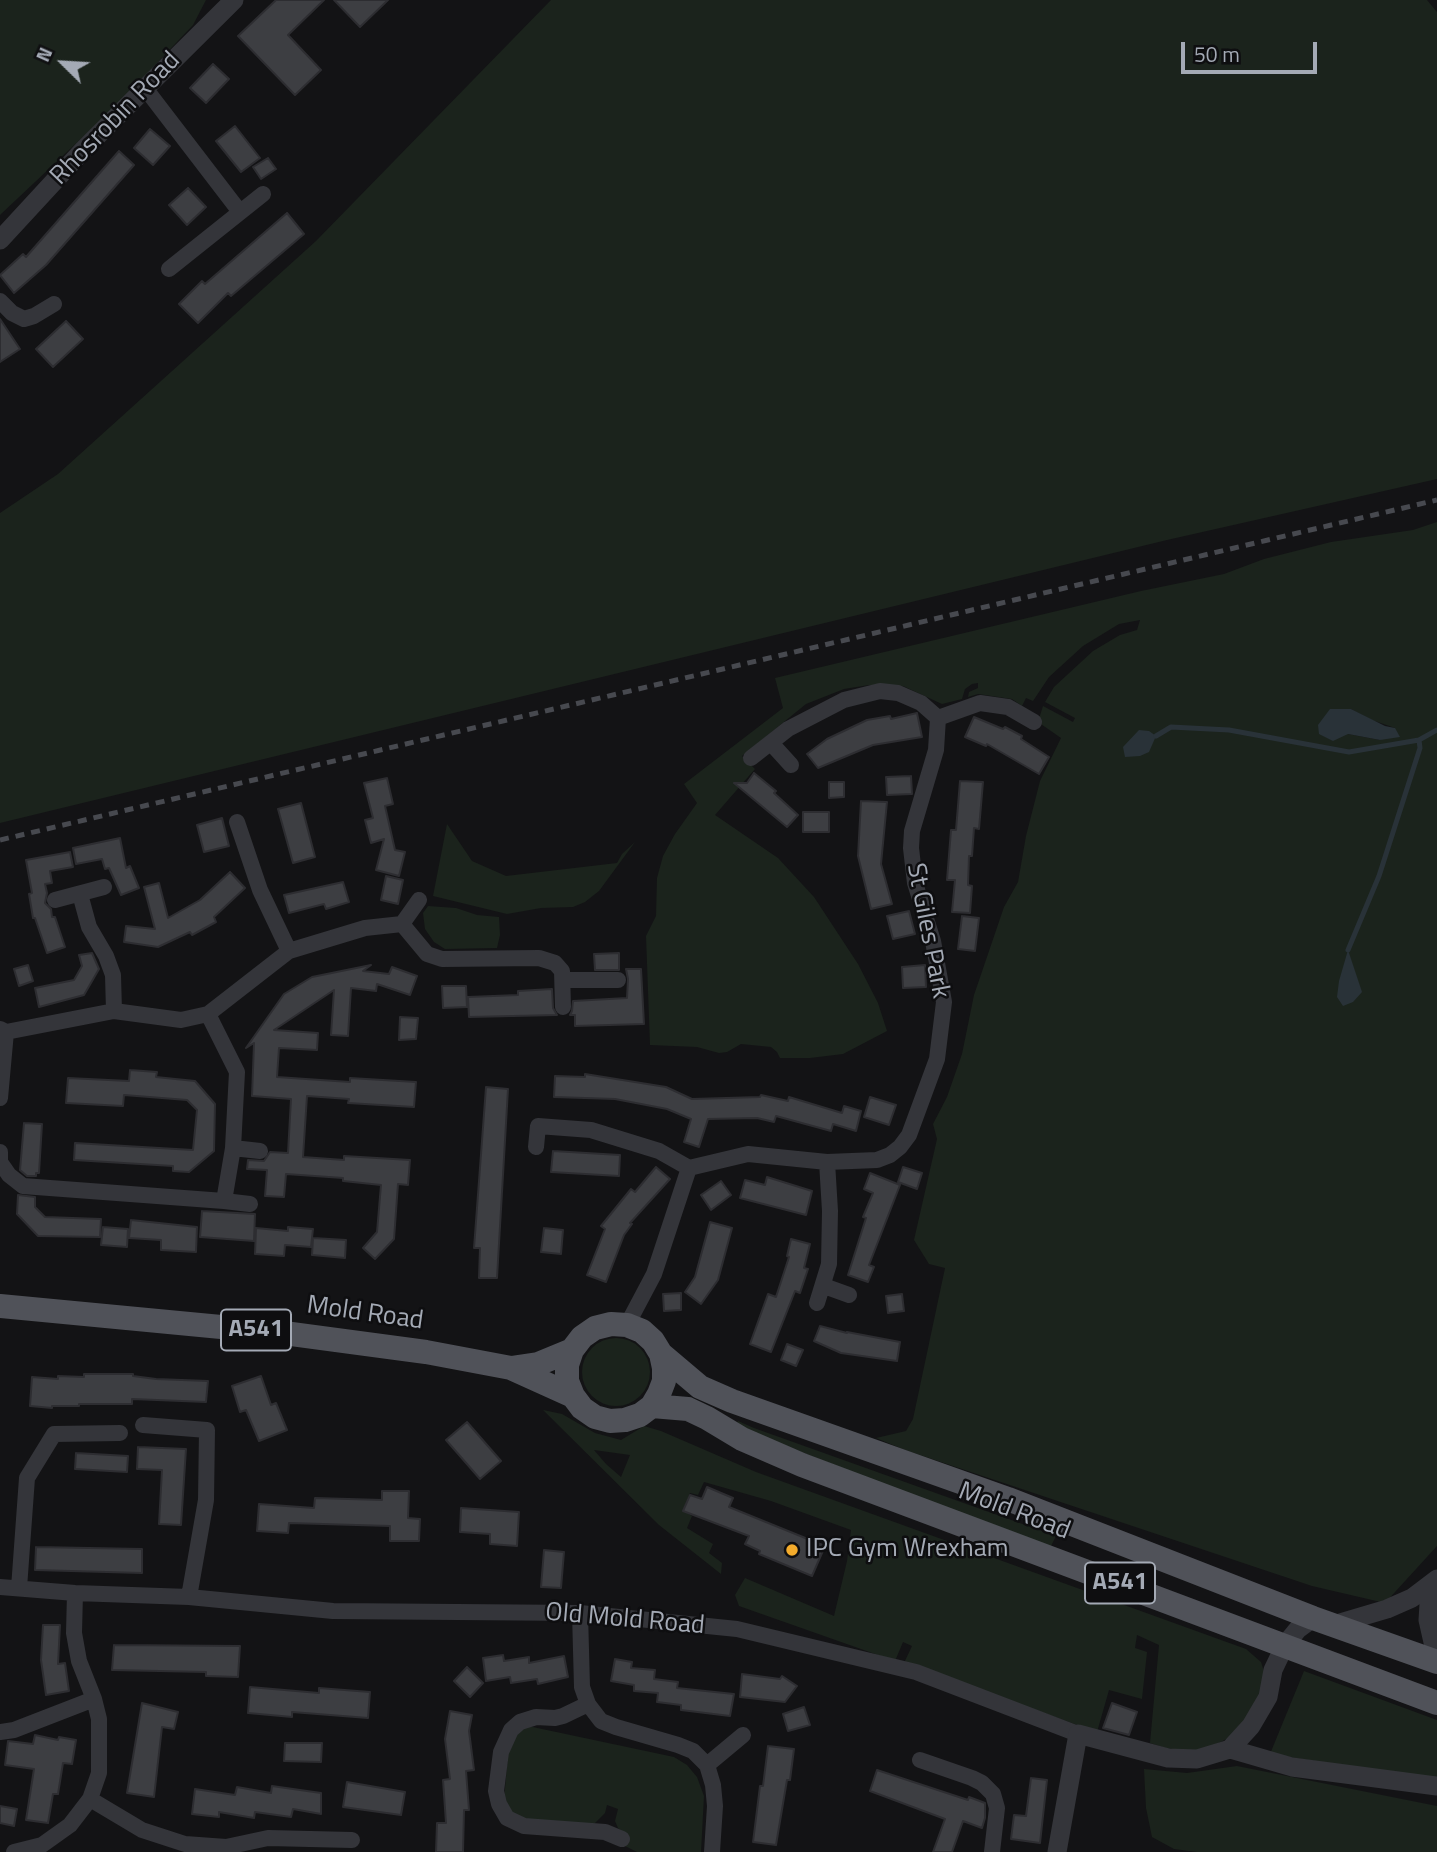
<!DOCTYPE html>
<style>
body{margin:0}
#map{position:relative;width:1437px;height:1852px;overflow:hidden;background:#131315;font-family:"Titillium Web",sans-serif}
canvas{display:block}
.north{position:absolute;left:28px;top:28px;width:70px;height:70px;-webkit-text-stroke:5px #0e0e10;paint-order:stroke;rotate:294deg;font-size:19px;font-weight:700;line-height:28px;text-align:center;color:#a4aab5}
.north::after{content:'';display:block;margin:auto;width:24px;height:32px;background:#a4aab5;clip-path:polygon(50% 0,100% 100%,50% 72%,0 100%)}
.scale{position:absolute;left:1181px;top:42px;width:136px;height:32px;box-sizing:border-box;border:4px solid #a4aab5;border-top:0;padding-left:9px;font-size:21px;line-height:24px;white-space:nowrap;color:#a4aab5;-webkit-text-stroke:5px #0e0e10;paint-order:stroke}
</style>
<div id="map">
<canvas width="1437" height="1852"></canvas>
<div class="north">N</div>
<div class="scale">50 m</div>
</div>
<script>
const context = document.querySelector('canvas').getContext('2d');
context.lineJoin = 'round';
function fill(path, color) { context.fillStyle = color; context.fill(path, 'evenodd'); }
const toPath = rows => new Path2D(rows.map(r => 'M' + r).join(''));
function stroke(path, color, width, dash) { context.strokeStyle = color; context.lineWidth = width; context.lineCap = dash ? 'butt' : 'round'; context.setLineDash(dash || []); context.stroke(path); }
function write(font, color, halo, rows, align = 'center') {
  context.font = font + ' "Titillium Web",sans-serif'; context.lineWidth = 5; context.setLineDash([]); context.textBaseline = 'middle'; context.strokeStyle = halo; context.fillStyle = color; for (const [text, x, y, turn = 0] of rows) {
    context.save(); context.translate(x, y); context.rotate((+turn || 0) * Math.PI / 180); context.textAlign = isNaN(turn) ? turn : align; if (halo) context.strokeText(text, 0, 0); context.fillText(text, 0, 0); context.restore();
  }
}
fill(toPath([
 [0,0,206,0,193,25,122,100,0,215],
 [551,0,1427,0,1437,12,1437,479,1167,540,0,823,0,513,58,474,316,241],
 [1437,522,1437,1546,1385,1603,1312,1586,905,1450,876,1438,906,1431,913,1419,945,1268,929,1264,914,1240,937,1139,933,1124,947,1097,962,1054,974,995,1004,907,1018,882,1026,836,1040,781,1061,738,1038,722,1043,706,1073,722,1075,718,1045,702,1054,687,1093,651,1120,635,1137,630,1140,620,1119,624,1083,646,1049,677,1033,701,1026,698,1022,706,1012,699,978,694,968,697,969,692,978,688,978,683,972,684,965,689,962,699,942,704,903,686,869,685,844,689,806,704,742,756,755,769,715,815,778,858,814,897,858,964,878,1003,887,1031,843,1054,810,1058,780,1058,777,1052,771,1047,741,1044,727,1052,719,1053,697,1047,650,1045,646,936,656,916,657,878,663,856,675,834,697,803,684,784,783,708,775,678,1141,591,1224,574,1264,559,1331,542,1413,530],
 [1351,709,1372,720,1395,728,1380,740,1348,734],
 [447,824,472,861,506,876,617,863,622,854,635,842,599,891,585,902,573,907,541,908,507,914,433,896],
 [428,906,456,908,477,915,499,917,500,935,497,948,445,949,434,942,425,929,423,913],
 '582 1372a34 34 0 1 1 68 0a34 34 0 1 1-68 0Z',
 [543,1410,562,1414,595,1433,621,1440,644,1426,661,1431,756,1472,1246,1649,1261,1662,1266,1678,1263,1701,1234,1735,1213,1746,1189,1752,1166,1748,1150,1743,1159,1645,1137,1635,1135,1648,1147,1652,1142,1699,1109,1690,1097,1732,904,1663,912,1646,903,1642,895,1661,739,1606,735,1595,745,1578,834,1616,847,1561,851,1530,771,1501,704,1482,698,1495,690,1493,683,1510,692,1516,687,1528,713,1544,709,1553,722,1563,721,1574,659,1525],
 [594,1450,630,1455,621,1477,606,1464],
 [738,1421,754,1428,1056,1536,1049,1550,736,1426],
 [1304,1671,1437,1720,1437,1780,1270,1754],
 [528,1726,674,1757,687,1765,697,1777,704,1796,701,1852,637,1852,625,1846,628,1835,618,1828,615,1821,618,1809,607,1805,605,1813,594,1824,525,1820,510,1812,504,1800,508,1754,518,1732],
 [1237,1766,1437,1806,1437,1852,1197,1852,1174,1849,1152,1837,1146,1808,1144,1769,1187,1773]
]), '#1b231c');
fill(toPath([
 [1330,709,1351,709,1385,726,1395,728,1400,737,1380,740,1348,734,1333,741,1319,734,1318,725],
 [1139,730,1149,731,1156,736,1149,752,1140,756,1125,757,1123,747],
 [1348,950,1362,992,1353,1002,1343,1006,1337,997,1339,981]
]), '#293238');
stroke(toPath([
 [1156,736,1171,727,1229,730,1349,752,1419,740,1437,730],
 [1348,950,1379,876,1420,748,1419,740]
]), '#293238', 5);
const building = toPath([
 [276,0,324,0,288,35,321,70,295,95,238,36,276,0],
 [334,0,388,0,360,27,334,0],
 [213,64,229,79,206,103,190,88,213,64],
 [235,126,260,158,241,172,216,141,235,126],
 [150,129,170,146,153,165,134,148,150,129],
 [119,151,134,165,46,265,14,293,0,275,23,254,26,257,119,151],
 [268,158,276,169,261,179,253,167,268,158],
 [188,188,206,207,187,225,169,205,188,188],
 [287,213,304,234,231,296,228,293,198,323,179,304,202,281,205,284,287,213],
 [0,319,20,349,0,362,0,319],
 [66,321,83,339,53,367,36,349,66,321],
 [917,713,922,737,873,745,818,768,807,754,827,739,867,720,890,716,891,719,917,713],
 [974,717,1003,729,1005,727,1022,736,1021,739,1049,757,1039,774,987,744,986,746,965,737,974,717],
 [754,773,776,791,774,793,798,815,787,827,734,783,747,783,754,773],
 [911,776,912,794,887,795,886,777,911,776],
 [387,778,393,804,385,806,395,850,405,852,399,876,376,870,384,839,371,843,365,820,373,818,364,783,387,778],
 [960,781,983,782,979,829,974,828,972,856,969,856,968,885,972,886,970,913,952,912,955,880,947,880,951,830,956,830,960,781],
 [829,782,844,782,844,797,829,798,829,782],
 [861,801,887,802,881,864,892,904,871,909,858,856,861,801],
 [301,803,315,857,293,863,278,809,301,803],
 [803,812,829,812,829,832,803,832,803,812],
 [222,818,229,846,204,852,197,825,222,818],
 [120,838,126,868,130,866,139,888,121,895,109,868,105,869,102,859,76,864,73,848,120,838],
 [70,852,73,867,50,871,52,883,45,884,47,893,45,903,51,909,52,917,55,917,65,947,47,953,35,918,33,918,29,894,32,893,26,860,70,852],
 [230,872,245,888,214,917,216,922,192,935,190,932,158,947,124,942,126,926,155,929,144,887,159,883,168,918,200,900,230,872],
 [386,876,403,880,398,904,381,900,386,876],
 [343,882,349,902,326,909,324,904,289,913,284,895,343,882],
 [909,911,915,934,893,939,887,916,909,911],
 [962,916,979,918,975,951,958,949,962,916],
 [92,953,99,969,84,995,39,1007,35,988,74,980,82,966,79,955,92,953],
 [619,953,619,970,595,970,594,954,619,953],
 [28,965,33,981,19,986,14,969,28,965],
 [371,965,363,971,389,974,392,967,417,976,410,995,377,984,376,991,351,988,348,1036,331,1035,334,990,274,1030,318,1033,317,1050,279,1048,277,1077,350,1082,350,1078,416,1082,414,1107,348,1103,349,1099,307,1096,303,1157,344,1160,344,1156,410,1160,408,1185,398,1184,394,1239,375,1259,363,1248,377,1232,381,1185,343,1181,343,1178,286,1174,284,1197,265,1196,267,1170,247,1169,248,1160,264,1161,270,1152,288,1153,291,1099,252,1096,254,1043,246,1048,284,994,312,977,371,965],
 [925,965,926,987,903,988,902,967,925,965],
 [626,969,641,969,644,1024,575,1026,575,1015,570,1015,572,1011,573,1001,627,998,628,979,626,969],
 [442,986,466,986,467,1007,443,1008,442,986],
 [552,989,553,1008,557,1015,469,1017,468,997,518,995,518,991,552,989],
 [400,1017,418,1018,416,1039,399,1040,400,1017],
 [130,1070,157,1072,156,1077,195,1081,215,1104,214,1151,189,1172,173,1171,173,1166,74,1160,75,1143,193,1150,197,1110,187,1100,124,1095,123,1106,66,1103,68,1078,129,1081,130,1070],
 [585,1074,666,1087,692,1099,760,1097,761,1095,788,1101,789,1097,842,1113,844,1106,861,1111,856,1131,833,1124,831,1131,776,1116,774,1122,757,1118,708,1119,699,1147,684,1142,691,1119,667,1109,615,1099,554,1097,555,1076,585,1077,585,1074],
 [486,1087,508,1089,497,1278,479,1278,480,1248,474,1248,486,1087],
 [870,1097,896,1105,889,1125,864,1117,870,1097],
 [24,1123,42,1124,39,1173,36,1173,36,1176,27,1176,20,1170,24,1123],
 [553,1151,620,1155,619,1176,551,1172,553,1151],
 [656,1167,670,1179,630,1223,632,1224,624,1235,606,1282,587,1275,605,1229,601,1226,631,1189,635,1192,656,1167],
 [903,1167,922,1173,917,1189,898,1182,903,1167],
 [870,1173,900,1185,869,1265,874,1267,868,1282,848,1275,866,1218,863,1217,873,1193,864,1189,870,1173],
 [767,1177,812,1191,806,1215,740,1198,745,1180,765,1185,767,1177],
 [721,1181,731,1195,711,1210,701,1195,721,1181],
 [18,1195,35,1197,35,1207,45,1217,101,1219,100,1237,38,1236,17,1214,18,1195],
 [202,1211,255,1214,254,1241,200,1237,202,1211],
 [131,1220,197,1227,196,1252,161,1250,161,1240,129,1238,131,1220],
 [710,1222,732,1228,718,1280,701,1304,685,1292,695,1277,710,1222],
 [103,1227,128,1229,127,1247,101,1245,103,1227],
 [288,1227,313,1229,311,1247,285,1245,284,1256,255,1254,256,1228,288,1231,288,1227],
 [544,1228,563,1230,561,1254,541,1252,544,1228],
 [313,1238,346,1240,345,1258,312,1255,313,1238],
 [791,1239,810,1244,804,1268,808,1269,800,1293,795,1291,771,1352,750,1344,768,1294,776,1297,789,1257,787,1256,791,1239],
 [681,1293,681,1310,664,1311,663,1294,681,1293],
 [902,1294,904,1311,888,1313,886,1296,902,1294],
 [820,1326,847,1333,847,1332,900,1342,897,1361,841,1353,814,1341,820,1326],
 [787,1344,803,1350,796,1366,781,1360,787,1344],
 [84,1374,133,1374,133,1376,156,1379,208,1381,206,1402,132,1399,132,1404,79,1404,79,1406,52,1406,52,1408,30,1406,32,1377,58,1379,58,1376,84,1377,84,1374],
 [261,1376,271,1405,276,1403,287,1430,259,1441,246,1410,240,1412,232,1386,261,1376],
 [467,1422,501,1461,480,1479,446,1440,467,1422],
 [138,1447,186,1449,181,1525,159,1524,162,1470,137,1469,138,1447],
 [76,1453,128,1456,127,1472,75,1469,76,1453],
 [707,1487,733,1498,729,1507,825,1546,812,1576,759,1554,760,1551,745,1544,749,1536,683,1511,690,1495,702,1499,707,1487],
 [382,1491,409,1491,408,1518,420,1519,419,1541,390,1541,390,1526,289,1523,288,1533,257,1531,259,1504,314,1508,315,1498,382,1500,382,1491],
 [461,1508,519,1512,517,1546,490,1544,490,1534,460,1532,461,1508],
 [36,1547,142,1549,142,1573,35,1570,36,1547],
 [544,1550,564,1552,561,1588,541,1587,544,1550],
 [43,1625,60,1625,58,1664,65,1663,69,1691,46,1695,41,1660,43,1625],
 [114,1645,240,1646,238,1677,206,1676,206,1672,112,1670,114,1645],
 [503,1655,504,1661,529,1657,529,1663,564,1656,568,1677,538,1684,537,1679,511,1683,510,1677,486,1681,483,1658,503,1655],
 [615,1659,632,1662,631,1668,655,1670,654,1679,678,1682,677,1688,734,1694,730,1716,681,1710,681,1705,657,1702,658,1693,634,1691,634,1685,611,1681,615,1659],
 [467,1667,483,1683,470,1697,454,1681,467,1667],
 [742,1674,780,1679,782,1676,797,1686,785,1702,740,1697,742,1674],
 [250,1687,319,1693,319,1688,370,1692,368,1718,292,1712,292,1717,248,1713,250,1687],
 [142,1703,178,1712,174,1729,162,1727,154,1797,127,1793,142,1703],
 [1112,1703,1137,1712,1129,1735,1103,1728,1112,1703],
 [804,1707,810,1725,788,1731,783,1714,804,1707],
 [450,1711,472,1715,469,1731,474,1770,466,1771,469,1810,464,1810,463,1852,436,1852,437,1823,446,1823,443,1780,450,1779,445,1739,450,1711],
 [35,1735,58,1740,59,1737,76,1740,72,1764,63,1763,58,1794,53,1794,48,1823,26,1820,34,1769,5,1765,8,1741,33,1744,35,1735],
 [285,1743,322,1743,321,1762,284,1761,285,1743],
 [768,1746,794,1749,790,1780,787,1780,776,1845,753,1842,760,1786,763,1786,768,1746],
 [877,1770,968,1800,969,1797,985,1803,985,1818,982,1828,963,1821,952,1852,933,1852,945,1819,870,1791,877,1770],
 [1031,1778,1047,1780,1040,1843,1011,1839,1014,1815,1026,1816,1031,1778],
 [347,1782,405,1792,401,1815,343,1807,347,1782],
 [272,1786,321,1793,321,1814,293,1809,291,1817,255,1812,254,1818,219,1812,219,1817,192,1814,195,1789,235,1795,237,1787,271,1793,272,1786],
 [0,1806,17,1809,14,1826,0,1823,0,1806]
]);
fill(building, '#3d3e42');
stroke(building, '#2d2d31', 2);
stroke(toPath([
 [145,88,240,212],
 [169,269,263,194],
 [0,301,12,313,24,319,34,316,54,304],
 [938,718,980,703,1008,707,1034,722],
 [771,743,791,765],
 [237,822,260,890,289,951],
 [80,894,89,927,106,956,113,975,114,1011],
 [55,900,104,887],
 [402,924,427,954,442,959,539,958,555,963,562,971,563,1007],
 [402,924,419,900],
 [563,980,618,980],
 [0,1029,6,1032,114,1011,181,1020,208,1014,289,951,365,928,402,924],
 [0,1098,6,1032],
 [536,1147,538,1126,591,1130,659,1151,689,1168,654,1274,627,1325],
 [233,1148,260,1151],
 [0,1152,0,1162,9,1175,23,1186,224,1201,233,1148,237,1072,208,1014],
 [689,1168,748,1154,827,1162,877,1160,890,1155,900,1147,909,1135,937,1059,944,1002,933,941,915,883,911,848,912,831,936,750,938,718,921,703,898,693,880,691,844,700,788,729,751,758],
 [224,1201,250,1204],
 [824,1286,849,1295],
 [817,1303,829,1264,830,1211,827,1162],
 [143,1425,207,1430,206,1500,189,1597],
 [0,1587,75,1593,189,1597,333,1611,580,1613,737,1629,916,1672,1078,1734],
 [19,1588,27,1478,54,1434,120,1433],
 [580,1613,582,1687,588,1704,601,1721,616,1727,678,1745,693,1751,707,1765,713,1785,715,1806,712,1852],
 [588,1704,563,1716,555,1718,536,1717,520,1722,511,1730,501,1752,496,1791,499,1804,507,1818,524,1826,605,1832,622,1839],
 [0,1732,14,1730,94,1699],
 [920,1760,972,1778,982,1783,993,1794,997,1808,992,1852],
 [707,1765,743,1735],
 [90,1799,142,1830,185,1844,226,1847,268,1838,352,1840],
 [14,1852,42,1845,70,1825,90,1799,99,1773,99,1719,94,1699,79,1661,74,1633,75,1593]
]), '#34353a', 16);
stroke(toPath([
 [0,240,84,149,234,0],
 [1437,1584,1429,1604,1428,1620,1437,1660],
 [1333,1625,1387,1609,1412,1598,1437,1579],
 [1230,1749,1292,1767,1437,1786],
 [1057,1852,1078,1734,1168,1758,1197,1759,1230,1749,1251,1726,1268,1697,1273,1670,1285,1645,1298,1629,1313,1618]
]), '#34353a', 19);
stroke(toPath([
 [0,1306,284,1333,426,1352,511,1368,573,1396],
 [661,1354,664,1368,664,1381,659,1394,652,1406,640,1415,625,1420,610,1421,595,1417,582,1408,573,1396,567,1381,567,1365,572,1350,582,1337,595,1328,611,1324,627,1325,642,1331,653,1341,661,1354,700,1387,732,1401,1008,1499,1313,1618,1437,1662],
 [511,1368,538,1364,572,1350],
 [652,1406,688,1409,707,1418,742,1439,802,1465,1437,1703]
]), '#505259', 24);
stroke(toPath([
 [0,840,1437,500]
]), '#47494f', 5, [9, 7]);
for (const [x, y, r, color] of [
 [792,1550,7,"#f3ab2c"]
]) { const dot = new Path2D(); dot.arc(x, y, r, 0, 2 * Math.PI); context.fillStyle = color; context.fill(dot); stroke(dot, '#0e0e10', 2.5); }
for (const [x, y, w] of [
 [256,1330,70],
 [1120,1583,70]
]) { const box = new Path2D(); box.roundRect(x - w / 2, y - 20.5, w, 41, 5); context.fillStyle = '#0e0e10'; context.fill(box); stroke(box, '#a4aab5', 2); }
write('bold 24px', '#a4aab5', null, [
 ["A541",256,1330],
 ["A541",1120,1583]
]);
write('26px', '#a4aab5', '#0e0e10', [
 ["Rhosrobin Road",116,119,-46],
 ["St Giles Park",927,931,79],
 ["Mold Road",365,1314,8],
 ["Mold Road",1014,1512,21],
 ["Old Mold Road",625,1620,5]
]);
write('26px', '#a4aab5', '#0e0e10', [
 ["IPC Gym Wrexham",806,1550]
], 'left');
</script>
